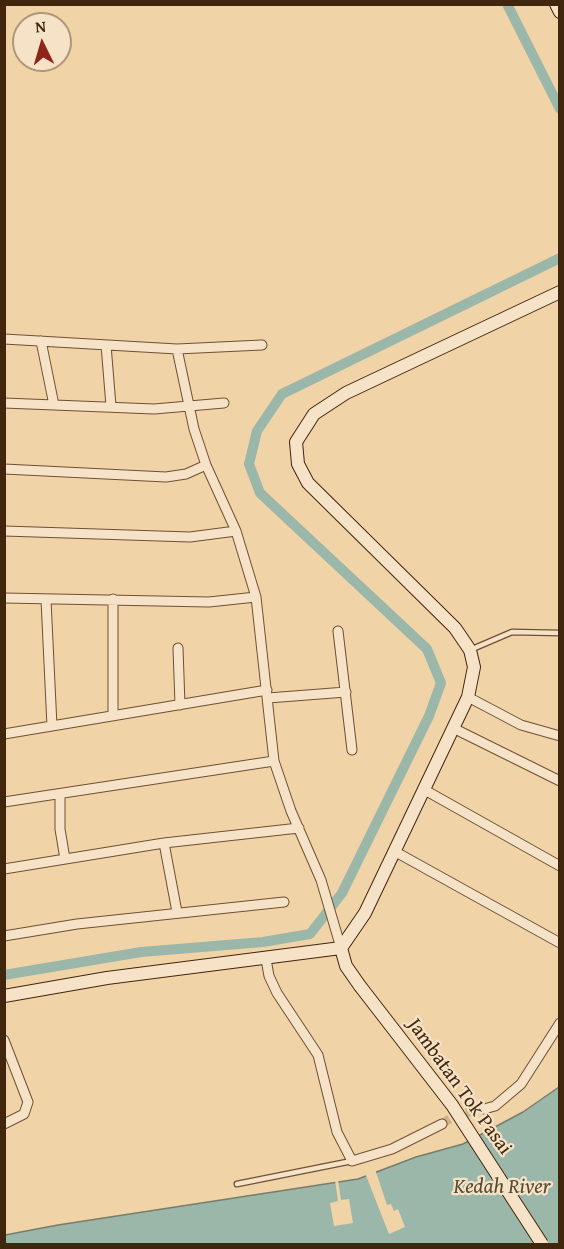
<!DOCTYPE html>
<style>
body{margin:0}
#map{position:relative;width:564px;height:1249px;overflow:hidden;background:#f1d3a8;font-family:"Gentium Book Plus",serif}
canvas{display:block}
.frame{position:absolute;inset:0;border:6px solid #42250d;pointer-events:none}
.north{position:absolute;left:12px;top:12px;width:60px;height:60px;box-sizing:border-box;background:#f6e2c6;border:2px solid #ae967c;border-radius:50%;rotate:355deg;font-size:16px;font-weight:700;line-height:24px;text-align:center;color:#42250d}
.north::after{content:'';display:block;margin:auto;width:21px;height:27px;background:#8f2418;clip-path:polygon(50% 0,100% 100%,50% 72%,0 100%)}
</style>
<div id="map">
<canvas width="564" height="1249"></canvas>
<div class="frame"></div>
<div class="north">N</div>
</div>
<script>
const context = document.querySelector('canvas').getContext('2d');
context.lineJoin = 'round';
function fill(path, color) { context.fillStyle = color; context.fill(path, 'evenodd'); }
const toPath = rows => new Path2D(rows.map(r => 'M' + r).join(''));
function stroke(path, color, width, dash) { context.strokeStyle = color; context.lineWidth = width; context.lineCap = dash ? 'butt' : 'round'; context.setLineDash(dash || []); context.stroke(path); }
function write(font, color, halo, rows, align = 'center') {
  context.font = font + ' "Gentium Book Plus",serif'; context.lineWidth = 4.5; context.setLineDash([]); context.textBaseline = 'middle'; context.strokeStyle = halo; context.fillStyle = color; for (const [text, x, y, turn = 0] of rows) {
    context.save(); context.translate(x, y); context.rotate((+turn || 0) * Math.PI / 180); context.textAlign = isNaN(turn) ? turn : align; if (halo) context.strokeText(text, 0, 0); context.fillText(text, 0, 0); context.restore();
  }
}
const water = toPath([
 [559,1087,559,1244,5,1244,5,1235,58,1225,358,1179,416,1157,463,1144,523,1112,559,1087]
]);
fill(water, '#9bb7aa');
stroke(water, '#777d6b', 1.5);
fill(toPath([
 [375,1169,387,1205,391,1204,394,1211,398,1209,405,1227,389,1234,365,1173],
 [335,1180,338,1180,341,1200,349,1199,353,1223,334,1226,330,1203,338,1201]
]), '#f1d3a8');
stroke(toPath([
 [507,4,560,109],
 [4,975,141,952,263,942,310,934,342,893,429,716,441,683,427,649,260,493,249,464,257,431,282,394,560,258]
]), '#9bb7aa', 10);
stroke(toPath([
 [442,1124,455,1115,484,1109]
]), '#ceb089', 9, [9, 4.5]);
const lane = toPath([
 [470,650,512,632,560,633],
 [237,1184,352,1161]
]);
const street = toPath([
 [4,339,177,349,262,345],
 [41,341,54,405],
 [106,345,111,406],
 [177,349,194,429,206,465,236,531,256,597,274,761,291,811,321,880,341,948],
 [4,403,154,409,224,403],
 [4,469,166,477,186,474,206,465],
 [4,531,190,537,236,531],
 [4,598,209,602,256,597],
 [113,599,113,716],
 [46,600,52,726],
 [338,631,352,750],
 [178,648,180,705],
 [468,697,521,725,560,736],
 [268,698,346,692],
 [453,728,560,781],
 [4,734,267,690],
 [423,789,560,866],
 [60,794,60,829,65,859],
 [4,802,274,761],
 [164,843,177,912],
 [394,851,560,943],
 [4,869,164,843,299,828],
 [4,936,77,924,284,902],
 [266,959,269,976,277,993,318,1055,337,1132,352,1161,392,1149,442,1124],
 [4,1040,28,1102,24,1114,4,1124],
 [484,1109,495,1106,521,1084,560,1023]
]);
const secondary = toPath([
 [556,4,560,12],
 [360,986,346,966,341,948,365,913,468,697,474,667,470,650,455,628,308,483,298,464,296,442,314,414,346,393,560,292],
 [4,996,107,978,341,948]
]);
stroke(lane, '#6e5034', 7);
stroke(street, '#6e5034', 11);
stroke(secondary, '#42250d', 14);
stroke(lane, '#f6e2c6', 4.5);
stroke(street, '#f6e2c6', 9);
stroke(secondary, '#f6e2c6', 12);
const secondaryBridge = toPath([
 [360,986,452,1105,542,1244]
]);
stroke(secondaryBridge, '#42250d', 14, []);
stroke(secondaryBridge, '#f6e2c6', 12);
write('20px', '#42250d', '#f6e2c6', [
 ["Jambatan Tok Pasai",459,1087,54]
]);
write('italic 21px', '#584a34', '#f6e2c6', [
 ["Kedah River",502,1188]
]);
</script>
